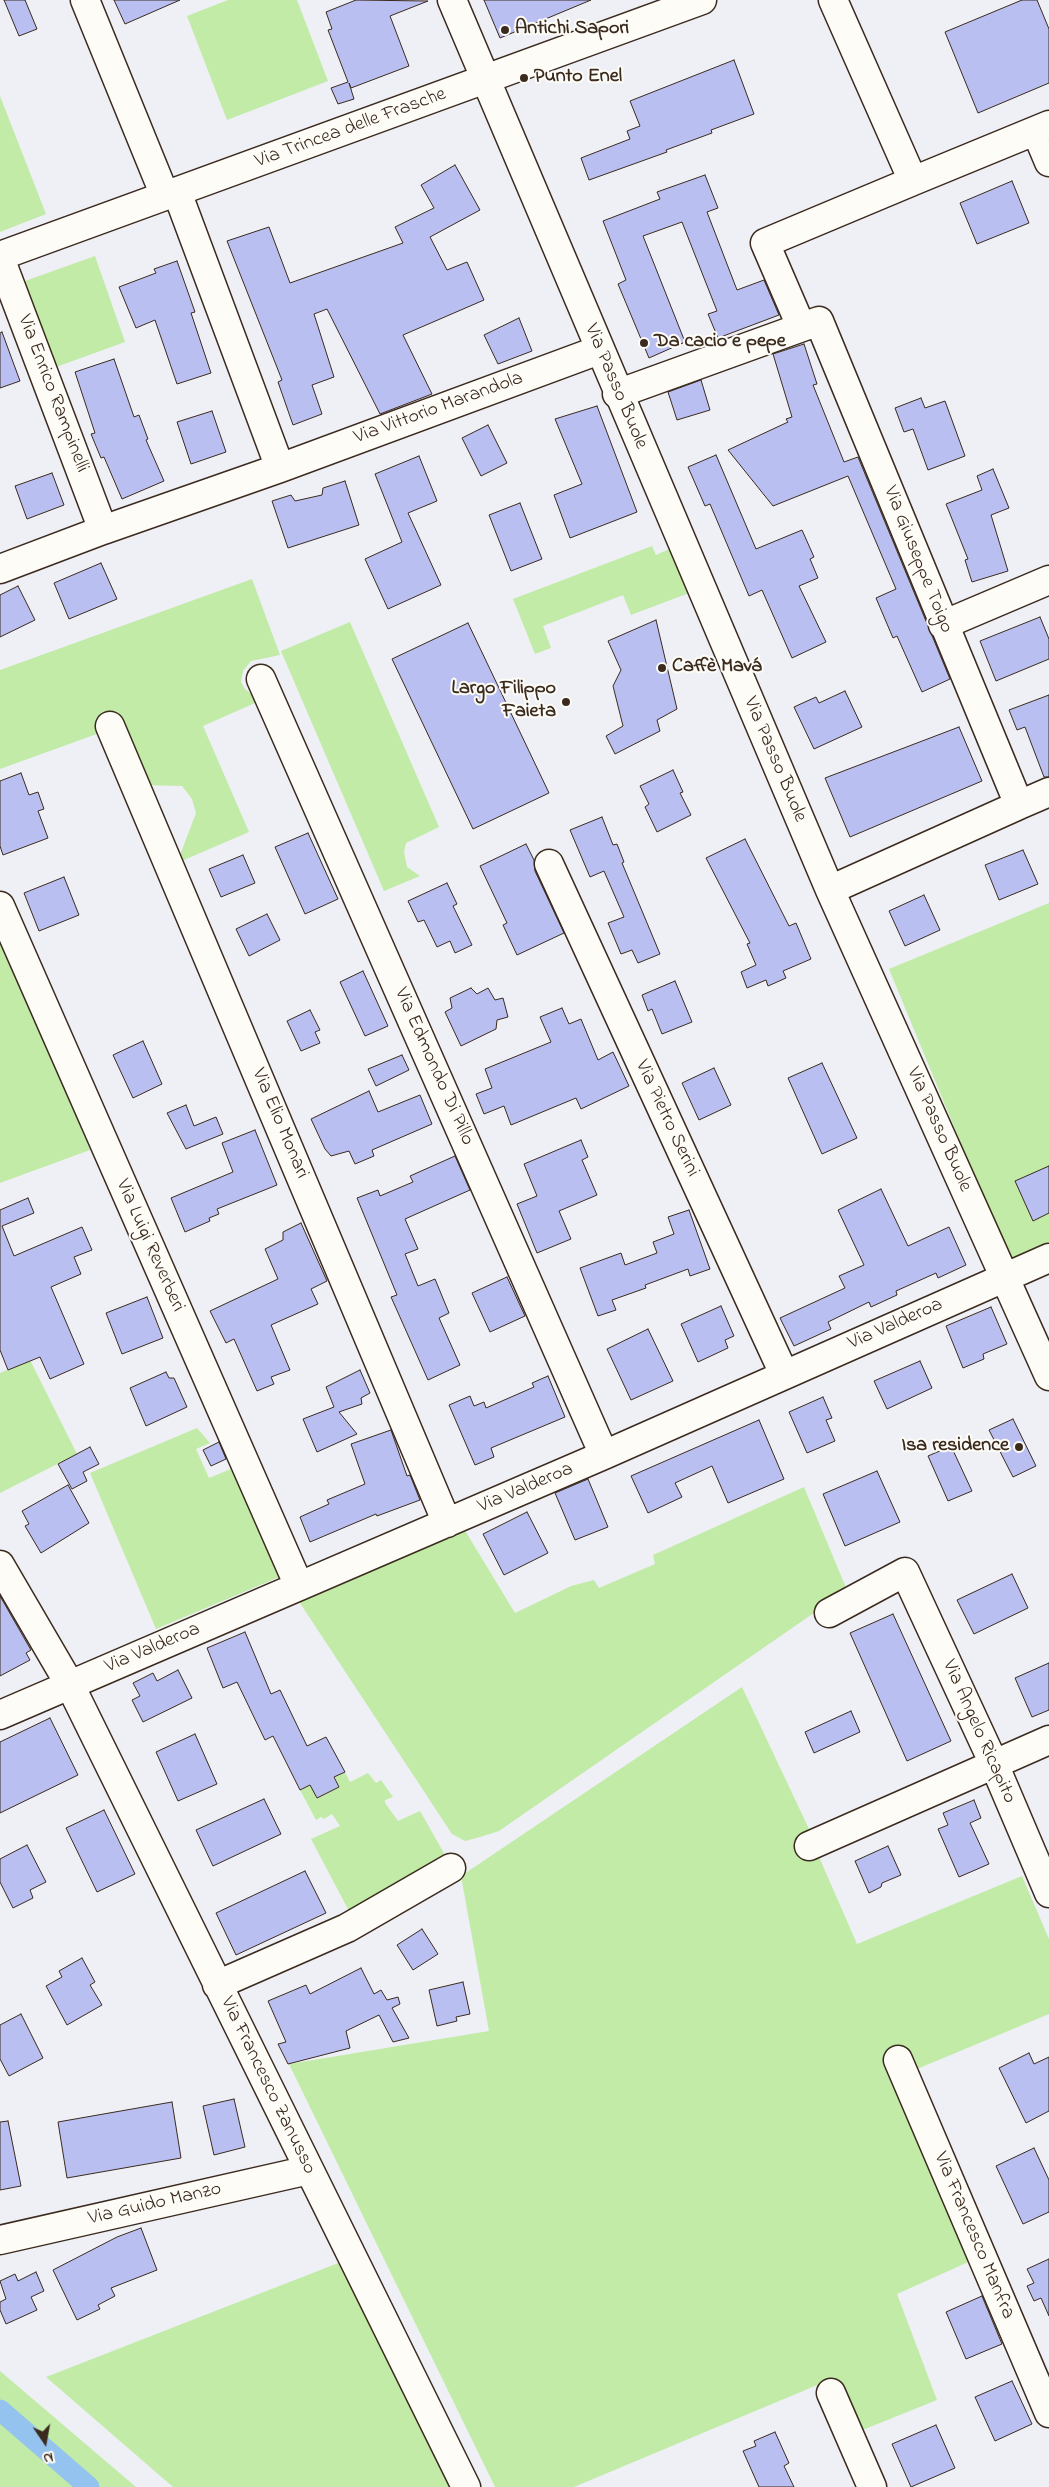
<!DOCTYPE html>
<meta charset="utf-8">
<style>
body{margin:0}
#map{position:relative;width:1049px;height:2487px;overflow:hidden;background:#eff0f6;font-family:"Indie Flower",sans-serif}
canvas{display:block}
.north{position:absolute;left:20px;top:2417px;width:50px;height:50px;-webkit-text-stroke:4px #fdfcf7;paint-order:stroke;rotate:168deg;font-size:14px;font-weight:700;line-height:20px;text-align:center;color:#3b2a1e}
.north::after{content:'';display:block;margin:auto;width:18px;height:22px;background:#3b2a1e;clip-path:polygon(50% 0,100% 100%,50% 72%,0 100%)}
</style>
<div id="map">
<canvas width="1049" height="2487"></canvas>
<div class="north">N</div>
</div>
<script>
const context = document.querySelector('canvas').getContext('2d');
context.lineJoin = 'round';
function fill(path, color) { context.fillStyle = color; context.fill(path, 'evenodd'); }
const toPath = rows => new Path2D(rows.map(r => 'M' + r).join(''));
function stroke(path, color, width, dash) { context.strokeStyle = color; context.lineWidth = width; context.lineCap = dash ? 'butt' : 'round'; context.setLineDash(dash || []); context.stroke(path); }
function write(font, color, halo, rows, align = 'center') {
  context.font = font + ' "Indie Flower",sans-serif'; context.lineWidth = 4; context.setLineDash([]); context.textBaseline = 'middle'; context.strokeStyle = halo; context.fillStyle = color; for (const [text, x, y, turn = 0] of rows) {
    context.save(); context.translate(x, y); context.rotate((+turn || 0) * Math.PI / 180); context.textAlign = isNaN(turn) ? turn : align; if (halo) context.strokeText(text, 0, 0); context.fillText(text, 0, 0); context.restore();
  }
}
fill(toPath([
 [228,0,297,0,328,81,227,120,187,16],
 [0,96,46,214,0,232],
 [95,256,125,342,56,367,25,281],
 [652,546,656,555,671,548,689,593,631,615,623,595,543,626,551,648,535,654,513,599],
 [252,579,280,655,251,661,243,671,241,682,245,689,251,694,264,699,203,726,249,832,177,863,196,813,192,799,182,786,142,785,105,731,0,769,0,670],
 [350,622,439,827,406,843,404,852,407,867,420,876,384,891,281,651],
 [1049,903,1049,1242,1009,1260,889,969],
 [0,933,90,1150,0,1183],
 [30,1360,77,1454,0,1493,0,1373],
 [197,1428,210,1443,196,1449,209,1478,238,1466,284,1575,156,1629,90,1473],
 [804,1487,847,1590,499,1831,480,1837,465,1841,452,1834,298,1600,464,1529,515,1613,571,1586,594,1580,599,1588,655,1564,653,1555],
 [742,1687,809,1829,805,1850,816,1850,857,1944,1022,1876,1049,1939,1049,2014,893,2079,975,2259,897,2294,937,2400,860,2431,834,2378,574,2487,495,2487,289,2064,489,2031,461,1876],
 [345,1772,350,1782,368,1773,376,1783,381,1780,393,1797,385,1800,385,1803,398,1821,420,1811,445,1855,349,1911,311,1839,340,1826,332,1814,324,1819,321,1817,316,1820,300,1790,310,1785,317,1798,339,1787,335,1777],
 [346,2260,456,2487,173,2487,46,2377],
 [0,2371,136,2487,0,2487]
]), '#c1eba7');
stroke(toPath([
 [0,2410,89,2487]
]), '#94c3ef', 21);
const building = toPath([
 [4,0,25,0,37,29,19,36,4,0],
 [114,0,180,0,125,24,114,0],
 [356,0,428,1,390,16,409,66,351,88,349,83,354,99,338,104,331,88,348,82,328,30,332,29,326,12,356,0],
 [484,0,591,0,500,38,484,0],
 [1022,0,1037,0,1049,29,1049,83,978,113,945,32,1022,0],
 [734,60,754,114,711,130,712,133,666,150,667,152,589,180,581,158,630,139,627,131,640,126,630,101,734,60],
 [455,165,480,210,430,237,447,270,467,262,484,300,403,335,432,394,380,414,327,309,314,314,334,377,312,385,322,414,293,425,278,382,282,380,227,241,269,227,290,283,403,243,395,227,434,208,421,185,455,165],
 [705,175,718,208,707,212,737,290,764,280,779,315,718,338,708,314,717,311,682,222,643,236,685,342,649,358,618,284,626,280,603,221,660,199,657,192,705,175],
 [1012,181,1029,223,977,244,960,203,1012,181],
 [177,261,195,312,191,313,211,373,177,384,155,320,136,328,119,287,156,273,154,269,177,261],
 [519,318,532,351,498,364,484,335,519,318],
 [2,332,20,381,0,388,0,333,2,332],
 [804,344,817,384,813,385,844,462,858,457,950,679,922,692,897,636,893,638,876,598,896,589,848,476,773,506,728,450,788,422,786,419,792,417,773,354,804,344],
 [114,359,134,417,139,415,148,439,146,440,164,481,122,499,104,457,101,458,91,434,95,433,75,372,114,359],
 [701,380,710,410,677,420,668,392,701,380],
 [921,398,925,408,945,401,965,456,928,470,913,429,904,432,895,408,921,398],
 [597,406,637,512,570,538,554,495,582,484,555,419,597,406],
 [212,411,226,452,191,464,177,422,212,411],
 [488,425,507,463,481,476,462,438,488,425],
 [716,455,756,549,802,530,814,557,810,559,818,578,799,586,826,642,792,658,762,590,749,596,710,504,705,506,688,467,716,455],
 [419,456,437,501,408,513,441,585,388,609,365,559,402,542,375,474,419,456],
 [993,469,1009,508,991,515,1008,571,972,582,965,560,968,559,946,504,982,490,977,476,993,469],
 [52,473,64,505,27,519,15,486,52,473],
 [345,481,359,525,288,548,272,501,291,495,295,501,322,495,323,488,345,481],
 [520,503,542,559,511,571,489,515,520,503],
 [101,563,117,599,69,619,54,583,101,563],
 [18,586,35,620,0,637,0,595,18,586],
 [1040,617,1049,639,1049,659,996,681,980,641,1040,617],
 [656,620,677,709,657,720,660,731,615,754,606,736,623,726,613,686,621,670,608,641,656,620],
 [468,623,549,793,473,829,392,659,468,623],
 [845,691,862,727,814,749,794,707,816,697,819,703,845,691],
 [1049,695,1049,777,1044,777,1025,727,1017,730,1009,710,1049,695],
 [959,727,982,781,850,837,825,778,959,727],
 [673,770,683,792,680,793,691,815,657,832,645,807,649,804,640,786,673,770],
 [21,773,29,795,38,792,44,809,38,811,48,838,3,855,0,846,0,781,21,773],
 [602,817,613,845,617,844,624,862,622,863,660,954,638,963,632,950,621,954,608,923,624,917,604,871,590,877,570,830,602,817],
 [308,833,338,899,305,914,275,847,308,833],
 [745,839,789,926,796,923,811,959,783,971,786,978,768,986,766,980,747,988,741,972,756,965,747,944,750,943,706,858,745,839],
 [526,844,534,860,535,871,564,933,517,955,503,925,507,923,480,866,526,844],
 [1023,850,1038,884,999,900,985,865,1023,850],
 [243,855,255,883,221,897,209,869,243,855],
 [64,877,79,915,39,931,24,893,64,877],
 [447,883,457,904,453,906,472,945,455,953,450,941,437,947,424,920,418,922,408,901,447,883],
 [924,895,940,930,905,946,889,911,924,895],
 [267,914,280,940,249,956,236,929,267,914],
 [363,971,388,1026,365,1036,340,982,363,971],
 [675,981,692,1022,662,1034,652,1009,648,1011,642,995,675,981],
 [471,988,477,994,488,988,495,1000,503,998,508,1017,497,1020,496,1029,461,1046,445,1012,452,1008,450,998,471,988],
 [562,1008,569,1024,581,1019,598,1060,613,1052,629,1086,581,1109,576,1098,511,1125,504,1106,484,1114,476,1094,492,1088,485,1069,551,1042,540,1017,562,1008],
 [310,1010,320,1030,315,1032,320,1043,301,1051,287,1021,310,1010],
 [143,1041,162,1084,133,1098,113,1055,143,1041],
 [402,1055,409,1070,376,1086,368,1069,402,1055],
 [822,1063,857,1138,822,1154,788,1078,822,1063],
 [714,1068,731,1105,699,1120,682,1083,714,1068],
 [369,1091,378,1112,420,1095,432,1124,372,1150,374,1156,355,1164,349,1151,331,1156,325,1149,311,1119,369,1091],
 [186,1105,194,1126,216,1117,223,1134,186,1149,167,1113,186,1105],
 [255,1130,277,1185,217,1209,219,1214,209,1218,210,1221,185,1232,171,1198,233,1172,222,1143,255,1130],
 [581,1140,588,1157,582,1160,597,1195,559,1211,571,1239,537,1253,517,1204,537,1196,524,1164,581,1140],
 [455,1156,470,1190,405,1219,418,1249,405,1254,418,1286,435,1279,449,1313,439,1318,460,1365,428,1380,391,1297,397,1295,357,1198,378,1190,380,1196,413,1182,410,1176,455,1156],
 [1049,1166,1049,1213,1033,1221,1015,1181,1049,1166],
 [881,1189,908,1246,949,1227,966,1265,938,1278,936,1273,896,1291,897,1295,871,1307,869,1302,828,1322,831,1329,794,1346,780,1318,845,1288,839,1276,864,1265,838,1210,881,1189],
 [28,1198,34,1213,2,1226,14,1256,82,1227,92,1250,74,1257,81,1274,51,1287,84,1364,50,1379,40,1357,8,1370,0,1350,0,1210,28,1198],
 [689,1210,710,1269,690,1276,688,1269,645,1285,646,1288,612,1300,616,1310,598,1316,580,1268,621,1253,625,1265,657,1253,653,1242,674,1234,668,1217,689,1210],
 [301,1223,327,1281,311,1289,318,1304,271,1325,290,1370,271,1377,274,1384,257,1391,234,1339,226,1343,210,1311,278,1279,265,1249,283,1240,283,1232,301,1223],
 [507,1277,525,1316,490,1332,472,1293,507,1277],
 [147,1297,163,1338,122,1354,106,1313,147,1297],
 [721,1306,734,1336,725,1340,728,1348,698,1362,681,1324,721,1306],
 [991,1307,1007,1344,983,1354,984,1359,963,1368,946,1326,991,1307],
 [648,1329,673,1381,631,1400,607,1349,648,1329],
 [920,1361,932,1388,887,1409,874,1381,920,1361],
 [360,1370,370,1393,361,1398,362,1404,339,1412,357,1434,317,1452,303,1419,334,1407,326,1387,360,1370],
 [166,1372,169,1378,174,1378,187,1407,146,1426,130,1388,166,1372],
 [548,1376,565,1417,491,1448,494,1457,475,1465,449,1405,470,1396,474,1406,484,1402,486,1408,534,1387,532,1383,548,1376],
 [823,1397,832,1418,826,1420,835,1441,807,1453,789,1412,823,1397],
 [1013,1419,1036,1466,1013,1477,989,1430,1013,1419],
 [759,1420,784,1479,728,1503,712,1466,675,1483,682,1497,648,1513,631,1476,759,1420],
 [391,1430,407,1476,410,1475,420,1500,377,1516,376,1514,310,1542,300,1517,329,1504,327,1500,365,1484,351,1444,391,1430],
 [219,1442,226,1459,211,1466,203,1450,219,1442],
 [951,1446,972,1491,948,1501,928,1456,951,1446],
 [90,1447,99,1464,83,1472,87,1481,72,1489,58,1464,90,1447],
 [877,1471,900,1522,845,1546,823,1494,877,1471],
 [588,1479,608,1527,575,1540,555,1493,588,1479],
 [68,1485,89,1523,41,1553,25,1526,29,1524,22,1511,68,1485],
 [527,1512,548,1553,504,1575,483,1534,527,1512],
 [1012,1574,1028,1608,974,1634,957,1600,1012,1574],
 [0,1596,31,1650,26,1653,30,1660,0,1676,0,1596],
 [893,1614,951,1741,907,1761,850,1633,893,1614],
 [245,1632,271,1694,280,1690,307,1746,326,1737,345,1772,334,1777,339,1787,317,1798,310,1785,300,1790,273,1736,265,1740,237,1682,223,1688,207,1648,245,1632],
 [1049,1663,1049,1710,1032,1717,1015,1678,1049,1663],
 [178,1670,192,1698,143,1722,132,1700,140,1696,133,1683,153,1673,157,1681,178,1670],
 [851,1711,860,1732,814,1753,805,1732,851,1711],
 [50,1718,78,1775,0,1813,0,1742,50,1718],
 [195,1734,217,1784,178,1801,156,1752,195,1734],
 [264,1799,281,1834,213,1866,196,1830,264,1799],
 [974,1800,981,1818,970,1823,989,1864,959,1877,938,1829,948,1825,943,1813,974,1800],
 [104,1810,135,1874,97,1892,66,1828,104,1810],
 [27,1845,46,1882,30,1890,33,1898,13,1908,0,1882,0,1859,27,1845],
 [888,1846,901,1875,882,1883,881,1887,869,1893,855,1861,888,1846],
 [305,1871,326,1913,236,1955,216,1913,305,1871],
 [422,1929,438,1954,413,1970,397,1945,422,1929],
 [82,1958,95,1982,90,1985,102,2005,67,2025,46,1986,62,1977,59,1971,82,1958],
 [361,1968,374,1994,381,1990,387,2000,398,1997,400,2004,392,2008,409,2038,393,2042,379,2015,346,2031,350,2048,288,2064,278,2044,286,2042,268,2001,306,1985,310,1994,361,1968],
 [463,1982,470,2014,456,2017,457,2021,437,2026,429,1990,463,1982],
 [21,2014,43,2058,9,2076,0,2059,0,2025,21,2014],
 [1029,2053,1034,2064,1049,2057,1049,2111,1026,2123,999,2068,1029,2053],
 [234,2099,245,2147,214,2155,203,2106,234,2099],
 [172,2102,181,2158,67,2178,58,2122,172,2102],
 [8,2121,21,2186,0,2190,0,2122,8,2121],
 [1034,2148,1049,2180,1049,2212,1023,2224,996,2166,1034,2148],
 [141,2228,157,2270,111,2288,115,2296,98,2305,100,2309,77,2320,53,2270,117,2237,141,2228],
 [1049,2259,1049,2316,1041,2298,1034,2301,1027,2286,1034,2283,1027,2269,1049,2259],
 [36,2272,44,2291,31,2297,37,2310,6,2324,0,2310,0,2302,6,2299,0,2281,15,2274,18,2281,36,2272],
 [982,2296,1002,2344,966,2359,946,2312,982,2296],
 [1012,2381,1032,2424,995,2441,975,2397,1012,2381],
 [936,2425,955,2468,911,2487,892,2444,936,2425],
 [775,2432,789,2463,784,2466,794,2487,759,2487,743,2451,756,2446,754,2441,775,2432]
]);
fill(building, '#b9bff0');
stroke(building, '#3b2a1e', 1);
const minor = toPath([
 [85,0,165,196],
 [452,0,830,890,1049,1376],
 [1036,131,1049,162],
 [913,181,1049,125],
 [177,192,280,468],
 [0,256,702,0],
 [0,258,103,530],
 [797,317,765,243,913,181,833,0],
 [617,394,819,321,1019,805,830,890],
 [0,569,103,530,280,468,599,350],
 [943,625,1049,580],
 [261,679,604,1455],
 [110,726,447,1523],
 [1019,805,1049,792],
 [549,864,784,1374],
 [0,906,299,1586],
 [0,1565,70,1685,466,2487],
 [829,1613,905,1572,994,1764,1049,1893],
 [0,1715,604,1455,1049,1258],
 [809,1846,1049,1740],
 [217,1985,347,1928,451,1868],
 [898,2060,1049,2413],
 [0,2240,309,2170],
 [831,2393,872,2487]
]);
stroke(minor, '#3b2a1e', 31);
stroke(minor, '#fdfcf7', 28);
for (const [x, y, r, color] of [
 [505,30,5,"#3b2a1e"],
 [524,78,5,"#3b2a1e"],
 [644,343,5,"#3b2a1e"],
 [662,668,5,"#3b2a1e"],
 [566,702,5,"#3b2a1e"],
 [1019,1447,5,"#3b2a1e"]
]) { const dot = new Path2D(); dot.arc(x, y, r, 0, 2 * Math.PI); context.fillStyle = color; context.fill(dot); stroke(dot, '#fdfcf7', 2); }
write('bold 20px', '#3b2a1e', '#fdfcf7', [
 ["Antichi Sapori",515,30],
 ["Punto Enel",534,78],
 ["Da cacio e pepe",654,343],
 ["Caffè Mavá",672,668],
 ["Largo Filippo",556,690,"right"],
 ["Faieta",556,713,"right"],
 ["Isa residence",1009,1447,"right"]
], 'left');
write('20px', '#3b2a1e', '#fdfcf7', [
 ["Via Trincea delle Frasche",351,129,-20],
 ["Via Passo Buole",615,387,67],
 ["Via Enrico Rampinelli",52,394,69],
 ["Via Vittorio Marandola",439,409,-20],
 ["Via Giuseppe Toigo",917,560,68],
 ["Via Passo Buole",774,760,67],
 ["Via Edmondo Di Pillo",433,1067,66],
 ["Via Pietro Serini",666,1119,65],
 ["Via Elio Monari",279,1124,67],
 ["Via Passo Buole",938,1130,66],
 ["Via Luigi Reverberi",149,1246,66],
 ["Via Valderoa",896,1325,-24],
 ["Via Valderoa",526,1489,-23],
 ["Via Valderoa",153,1649,-23],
 ["Via Angelo Ricapito",978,1732,66],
 ["Via Francesco Zanusso",267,2086,64],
 ["Via Guido Manzo",155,2205,-13],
 ["Via Francesco Manfra",973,2236,67]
]);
</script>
